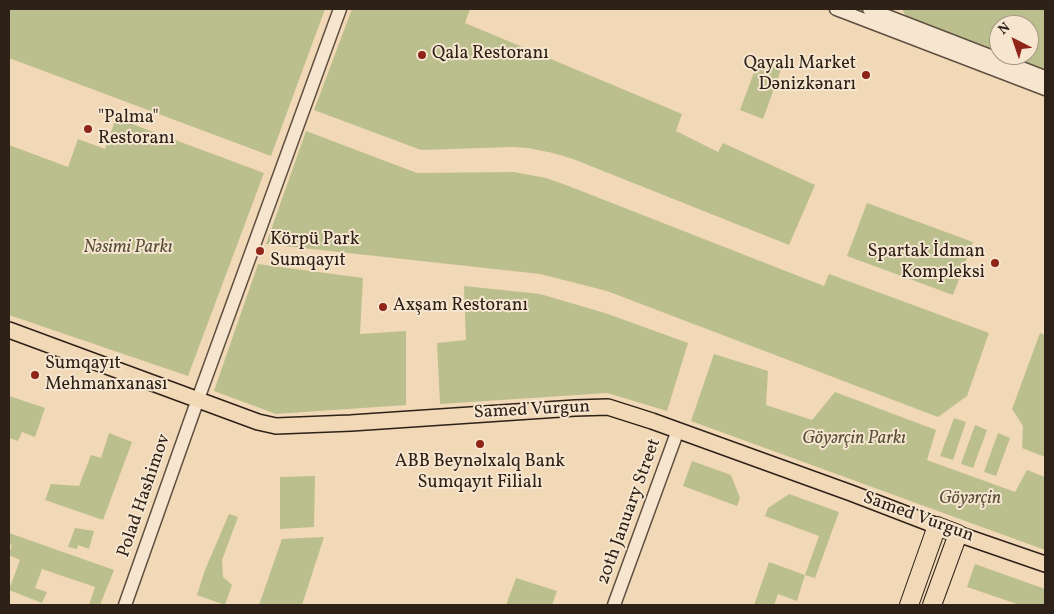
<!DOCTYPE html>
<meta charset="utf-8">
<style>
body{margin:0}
#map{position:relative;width:1054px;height:614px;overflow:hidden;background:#f1d8b6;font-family:Vollkorn,serif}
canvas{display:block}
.frame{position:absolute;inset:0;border:10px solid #2d2118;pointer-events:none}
.north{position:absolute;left:989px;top:15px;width:50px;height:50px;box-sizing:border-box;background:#f6e6d0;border:1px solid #a69786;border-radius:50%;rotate:319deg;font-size:14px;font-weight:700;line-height:20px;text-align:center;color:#2d2118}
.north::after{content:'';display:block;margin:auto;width:18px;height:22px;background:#8f2418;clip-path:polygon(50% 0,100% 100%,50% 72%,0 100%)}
</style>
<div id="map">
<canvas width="1054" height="614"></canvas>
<div class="frame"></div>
<div class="north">N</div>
</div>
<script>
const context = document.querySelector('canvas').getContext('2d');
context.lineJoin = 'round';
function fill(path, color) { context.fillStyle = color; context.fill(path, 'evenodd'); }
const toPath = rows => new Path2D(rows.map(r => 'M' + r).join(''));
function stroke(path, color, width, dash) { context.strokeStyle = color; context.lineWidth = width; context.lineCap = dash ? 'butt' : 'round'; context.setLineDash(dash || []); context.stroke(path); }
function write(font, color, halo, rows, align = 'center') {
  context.font = font + ' Vollkorn,serif'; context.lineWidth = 4; context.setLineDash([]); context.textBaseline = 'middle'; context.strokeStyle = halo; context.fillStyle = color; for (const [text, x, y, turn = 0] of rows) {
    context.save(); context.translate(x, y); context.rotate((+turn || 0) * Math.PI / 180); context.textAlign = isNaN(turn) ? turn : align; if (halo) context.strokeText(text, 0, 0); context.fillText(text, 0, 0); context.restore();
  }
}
fill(toPath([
 [9,9,325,9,271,156,9,58],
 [352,9,470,9,465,23,682,114,676,131,718,152,723,143,815,185,789,245,573,159,553,153,528,148,512,147,421,150,314,110],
 [902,9,1045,9,1045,69,1008,55,1029,55,1029,25,999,25,999,51,906,16],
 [759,59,782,67,763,119,740,110],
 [116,118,264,173,188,376,9,315,9,145,68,167,78,139,105,149],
 [306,131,417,173,514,172,546,178,566,185,824,286,829,274,989,333,967,396,938,417,607,291,540,274,266,244],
 [867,203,973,242,953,295,847,256],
 [258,264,363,278,360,334,406,331,406,405,276,414,214,391],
 [464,286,540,294,605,313,688,343,667,411,607,393,440,404,437,343,466,340],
 [1040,333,1045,335,1045,457,1022,448,1023,426,1012,409],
 [714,354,768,371,766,405,812,420,835,392,936,430,927,460,1015,492,1027,470,1045,477,1045,550,691,421],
 [9,396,45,408,35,437,22,432,18,441,9,438],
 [954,418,966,422,953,460,940,456],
 [975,425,987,430,973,468,961,464],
 [109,433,132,442,103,520,45,500,51,484,79,486,91,455,101,458],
 [998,433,1010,438,996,476,984,472],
 [692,461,731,475,740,498,737,506,683,486],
 [315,476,314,527,280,529,280,477],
 [789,494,839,512,815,578,805,575,797,601,778,594,774,605,754,605,769,562,805,575,819,536,765,516,768,508],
 [229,514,238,517,222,560,223,577,232,585,225,605,197,595,205,570],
 [75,528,94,531,89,549,78,545,77,549,68,547],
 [9,533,114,570,100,605,89,605,95,587,42,569,35,588,47,592,42,603,9,590,20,560,9,555,12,545,9,544],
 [324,537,302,605,259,605,282,539],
 [975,564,1045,589,1045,605,1020,605,967,587],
 [516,578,557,591,552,605,506,605]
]), '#bbbf8d');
const minor = toPath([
 [836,9,1045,89],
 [869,9,1045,77],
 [125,605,198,399,340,9],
 [614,605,678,430]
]);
const major = toPath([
 [9,330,258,422,276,426,351,423,575,408,608,407,652,421,851,493,937,526],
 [958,534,1045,564]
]);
const highway = toPath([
 [909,605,937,526,958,534,932,605]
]);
stroke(minor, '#5e4f40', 15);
stroke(major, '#2d2118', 18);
stroke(highway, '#2d2118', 20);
stroke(minor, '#f6e6d0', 12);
stroke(major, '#f1d8b6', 15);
stroke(highway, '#f1d8b6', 18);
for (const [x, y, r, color] of [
 [422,55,5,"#8f2418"],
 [866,75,5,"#8f2418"],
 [88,129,5,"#8f2418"],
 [260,251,5,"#8f2418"],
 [995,263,5,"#8f2418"],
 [383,307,5,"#8f2418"],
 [35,375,5,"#8f2418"],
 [480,444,5,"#8f2418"]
]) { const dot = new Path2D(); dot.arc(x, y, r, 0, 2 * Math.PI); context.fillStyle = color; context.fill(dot); stroke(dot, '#f6e6d0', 2); }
write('18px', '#2d2118', '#f6e6d0', [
 ["Qala Restoranı",432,55],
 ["Qayalı Market",856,65,"right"],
 ["Dənizkənarı",856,86,"right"],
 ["\"Palma\"",98,119],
 ["Restoranı",98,140],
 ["Körpü Park",270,241],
 ["Sumqayıt",270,262],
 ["Spartak İdman",985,253,"right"],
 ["Kompleksi",985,274,"right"],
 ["Axşam Restoranı",393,307],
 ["Sumqayıt",45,365],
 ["Mehmanxanası",45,386],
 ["ABB Beynəlxalq Bank",480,463,"center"],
 ["Sumqayıt Filialı",480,484,"center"]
], 'left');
write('italic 18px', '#58503b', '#f6e6d0', [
 ["Nəsimi Parkı",128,249],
 ["Göyərçin Parkı",854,440],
 ["Göyərçin",970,500]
]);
write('18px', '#2d2118', '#f6e6d0', [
 ["Samed Vurgun",532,411,-3],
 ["Polad Hashimov",145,496,-71],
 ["20th January Street",630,512,-70],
 ["Samed Vurgun",918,518,20]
]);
</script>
